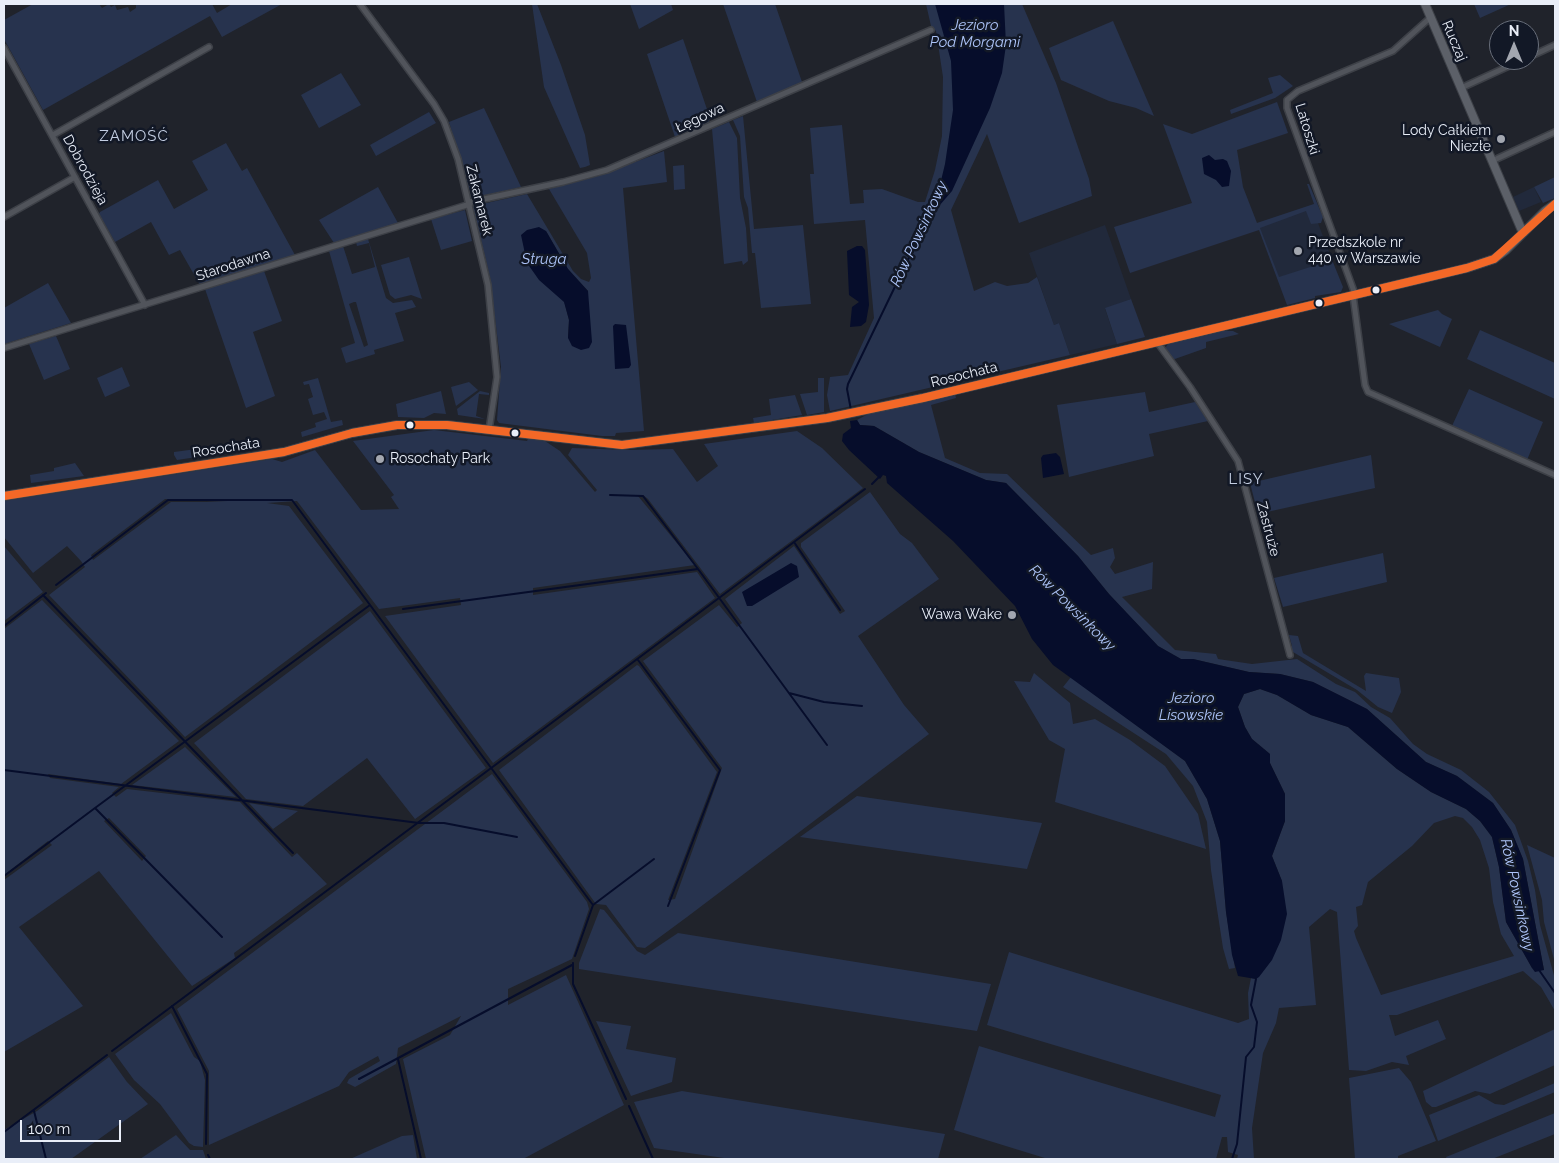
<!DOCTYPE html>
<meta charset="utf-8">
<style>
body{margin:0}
#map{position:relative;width:1559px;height:1163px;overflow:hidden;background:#20232b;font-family:Raleway,sans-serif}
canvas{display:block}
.frame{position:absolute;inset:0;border:5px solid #e9eef8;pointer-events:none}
.north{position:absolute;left:1489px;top:20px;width:50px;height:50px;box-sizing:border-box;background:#121826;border:1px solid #686e7a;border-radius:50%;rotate:0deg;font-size:14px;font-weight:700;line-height:20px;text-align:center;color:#e9eef8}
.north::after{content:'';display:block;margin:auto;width:18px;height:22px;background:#a3a7b0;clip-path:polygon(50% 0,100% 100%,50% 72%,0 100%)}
.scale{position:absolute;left:20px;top:1120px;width:101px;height:22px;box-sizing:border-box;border:2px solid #e9eef8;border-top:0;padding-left:6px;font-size:15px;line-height:18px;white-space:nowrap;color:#e9eef8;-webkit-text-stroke:4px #121826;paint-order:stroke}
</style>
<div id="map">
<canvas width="1559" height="1163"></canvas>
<div class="frame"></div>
<div class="north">N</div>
<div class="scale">100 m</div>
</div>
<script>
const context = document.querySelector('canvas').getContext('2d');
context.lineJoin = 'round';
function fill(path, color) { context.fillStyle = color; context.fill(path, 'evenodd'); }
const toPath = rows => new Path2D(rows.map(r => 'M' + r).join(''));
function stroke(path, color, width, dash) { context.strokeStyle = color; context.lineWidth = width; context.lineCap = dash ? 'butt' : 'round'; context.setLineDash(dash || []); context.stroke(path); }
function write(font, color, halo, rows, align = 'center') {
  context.font = font + ' Raleway,sans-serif'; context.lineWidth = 5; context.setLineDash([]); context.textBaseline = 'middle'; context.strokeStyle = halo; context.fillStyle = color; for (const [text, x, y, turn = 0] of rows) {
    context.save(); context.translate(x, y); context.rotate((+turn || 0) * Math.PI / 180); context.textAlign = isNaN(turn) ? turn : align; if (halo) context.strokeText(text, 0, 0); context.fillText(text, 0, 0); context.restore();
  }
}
fill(toPath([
 [1534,187,1541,202,1519,211,1513,197],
 [1314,204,1318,223,1342,287,1286,301,1257,223],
 [1105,225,1131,299,1105,309,1117,344,1070,355,1059,323,1054,325,1029,253]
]), '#21293b');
fill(toPath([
 [33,4,99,4,102,8,109,4,111,7,115,5,117,10,128,7,130,12,136,8,136,4,212,4,217,13,232,4,282,4,222,37,210,16,43,110,4,39,4,20],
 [532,4,537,4,561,65,585,135,590,165,585,167,580,168,544,87],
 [630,4,671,4,673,10,639,29],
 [723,4,775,4,802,82,757,102],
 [926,4,1022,4,1056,83,1089,179,1092,196,1019,223,987,134,951,210,974,291,995,282,1007,286,1028,283,1037,277,1054,325,1059,323,1070,355,830,411,827,395,830,377,848,375,874,318,865,220,814,224,810,174,814,174,810,128,842,125,850,204,864,203,863,190,882,189,918,202,925,202,935,170,942,136,943,77,936,31,931,26],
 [1474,4,1511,4,1480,18],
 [1113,21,1154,116,1136,108,1109,101,1061,80,1049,48],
 [683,39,710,118,708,123,675,137,647,54],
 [341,73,361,105,319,128,301,95],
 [1280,75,1293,86,1275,98,1231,114,1230,110,1273,93,1268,78],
 [1277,102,1288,133,1237,150,1243,187,1257,223,1314,204,1307,184,1309,184,1323,217,1321,223,1311,224,1306,211,1260,228,1279,277,1329,261,1324,260,1330,258,1326,245,1343,287,1341,292,1315,296,1315,298,1287,305,1259,230,1130,273,1114,227,1192,203,1163,124,1192,134],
 [484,108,521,187,472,198,449,122],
 [429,112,436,123,376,156,370,145],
 [743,116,754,229,803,225,811,304,761,308,755,253,752,253,748,208,744,197,740,136,733,120],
 [729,122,737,138,740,198,746,228,748,261,743,265,742,261,724,264,712,129],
 [226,143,242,171,247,168,295,255,200,285,180,250,169,255,151,222,115,242,99,214,100,212,158,180,174,209,208,190,192,161],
 [664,151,667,182,623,188,644,431,616,433,615,436,602,436,499,423,497,420,501,367,490,277,473,206,527,194,573,271,581,279,589,282,591,278,587,253,549,189,598,176],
 [546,231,568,269,588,291,568,338,569,320],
 [684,165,685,189,674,190,673,166],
 [1555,177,1555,198,1543,203,1534,187],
 [378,187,398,223,334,243,319,220],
 [465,210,472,241,441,250,431,219],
 [368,239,386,298,393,303,412,300,416,307,395,313,404,341,374,350,375,354,346,363,341,348,355,343,329,251,343,246,352,274,375,267,369,243,357,246,356,242],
 [354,302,356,302,368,345,364,347,349,304],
 [409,257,422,299,411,295,395,299,390,295,381,265],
 [264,271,282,321,253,332,275,396,246,408,205,289],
 [48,283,71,323,4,344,4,308],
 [1131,299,1145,337,1117,344,1105,308],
 [1438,310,1442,314,1452,319,1440,347,1389,324],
 [1480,330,1555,363,1555,399,1467,359],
 [1217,331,1233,331,1239,334,1206,342,1206,348,1172,360,1164,349,1170,342],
 [56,336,70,369,44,380,29,344],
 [122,367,130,386,105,397,97,378],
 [318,378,331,422,342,420,343,425,302,437,301,432,316,427,315,423,327,419,324,412,313,415,308,399,313,397,309,384,304,385,303,382],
 [818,378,824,378,824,412,807,415,800,394,818,392],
 [469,382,478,390,456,406,451,387],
 [1469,389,1543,422,1527,460,1452,426],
 [441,391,446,414,434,413,424,418,398,417,396,404],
 [480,391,489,393,489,395,479,394,476,416,485,419,458,415,457,409],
 [1145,392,1149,412,1195,402,1208,421,1149,434,1154,456,1069,477,1057,405],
 [955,394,956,398,931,405,945,458,980,473,1007,474,1091,555,1113,548,1115,558,1110,567,1115,574,1153,562,1152,589,1122,597,1175,650,1216,654,1218,659,1252,664,1297,659,1336,684,1355,692,1371,707,1390,718,1413,744,1427,754,1461,770,1489,792,1515,825,1528,861,1535,890,1540,925,1555,979,1555,1011,1541,987,1523,971,1397,1015,1389,1015,1395,1036,1438,1020,1446,1039,1406,1056,1409,1065,1392,1062,1366,1071,1349,1070,1337,912,1330,909,1309,927,1316,1005,1279,1008,1276,1023,1263,1053,1252,1128,1254,1159,1237,1159,1238,1155,1228,1152,1227,1137,1222,1137,1216,1159,1048,1159,954,1130,979,1046,1215,1117,1221,1095,987,1025,1009,952,1238,1023,1249,1019,1248,993,1251,978,1256,979,1282,881,1272,856,1285,821,1285,794,1270,763,1270,754,1252,739,1245,727,1238,707,1244,694,1260,689,1277,695,1311,715,1348,727,1397,769,1431,792,1466,809,1480,821,1492,837,1499,867,1506,922,1532,968,1544,970,1523,859,1511,830,1493,803,1457,776,1426,762,1367,709,1313,682,1280,674,1249,672,1193,659,1181,659,1158,646,1109,594,1078,556,1006,483,986,480,919,452,874,426,860,425,857,420,870,413],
 [1455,816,1463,818,1472,827,1480,840,1489,868,1493,902,1501,934,1514,956,1381,995,1356,938,1354,931,1358,926,1356,907,1362,905,1368,882,1412,846,1434,823],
 [795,395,802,415,754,423,753,418,771,415,769,399],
 [434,430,527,441,528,439,545,441,560,451,595,492,597,490,568,455,572,448,628,450,673,449,697,482,718,466,704,444,797,431,822,448,863,488,720,594,648,499,643,495,638,496,695,565,533,588,533,595,697,572,715,598,493,763,385,616,461,605,460,598,379,609,297,501,267,503,289,506,363,603,185,737,49,595,85,567,81,561,67,546,33,573,4,537,4,501,272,459,282,462,315,450,361,510,399,509,391,497,394,495,353,441],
 [165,499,227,502,171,502,93,560,91,555],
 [234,444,237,451,177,460,174,455,174,452],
 [1371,455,1375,488,1258,514,1250,483],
 [75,463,84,476,31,483,30,475,54,471,54,468],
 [870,492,900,534,912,543,939,579,858,636,904,705,929,734,687,917,645,948,637,947,606,905,596,904,499,770,637,665,639,666,717,772,668,900,675,899,722,768,643,661,719,605,737,627,742,623,725,599,794,546,840,614,845,611,801,547,801,543],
 [4,546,43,592,4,621],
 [1383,553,1387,582,1283,607,1274,578],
 [42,600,179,741,121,784,48,774,50,778,119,787,112,793,116,797,127,789,240,802,292,857,297,853,327,884,234,953,235,958,192,986,99,871,19,927,83,1006,4,1052,4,880,52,845,48,841,4,875,4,629],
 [109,818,146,856,142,861,104,821],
 [370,611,486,768,415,819,367,758,303,806,246,799,194,743],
 [1289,635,1298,636,1303,653,1366,691,1364,676,1366,673,1399,678,1401,692,1392,713,1378,707,1357,690,1293,652,1290,647,1292,646],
 [1034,673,1070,703,1073,724,1095,719,1130,740,1165,766,1198,814,1206,849,1055,802,1065,749,1049,740,1014,681,1030,682],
 [1071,677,1185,761,1207,799,1220,841,1226,912,1235,968,1229,969,1223,948,1211,870,1207,822,1193,786,1166,754,1063,687],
 [185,747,236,797,132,785],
 [492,774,587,902,589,909,572,959,508,989,508,1005,566,975,624,1105,523,1159,426,1159,403,1059,450,1035,461,1016,398,1048,396,1064,355,1087,347,1083,349,1079,380,1061,378,1056,349,1072,339,1086,209,1145,209,1071,177,1009],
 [857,796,1042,823,1027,869,800,837],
 [249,803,298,811,273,829],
 [1527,845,1555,858,1555,963,1544,922,1542,900],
 [600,909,604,910,637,951,645,955,678,933,991,984,977,1031,579,969,579,963],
 [171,1013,194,1057,200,1061,205,1080,203,1147,194,1146,189,1143,160,1104,134,1080,115,1054],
 [596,1021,631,1026,626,1049,676,1058,672,1082,631,1096],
 [1555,1029,1555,1065,1490,1094,1475,1091,1436,1107,1432,1107,1426,1102,1423,1091],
 [109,1057,127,1082,148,1104,71,1159,4,1159,4,1130,37,1111],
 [1399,1068,1411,1082,1436,1141,1398,1156,1398,1159,1355,1159,1349,1078],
 [1555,1083,1555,1092,1438,1141,1429,1115,1479,1095,1495,1104,1504,1105],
 [682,1091,945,1134,938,1159,731,1159,654,1148,634,1102],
 [1555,1113,1555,1134,1492,1159,1447,1159,1446,1157],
 [176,1135,190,1150,203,1150,206,1159,140,1159],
 [413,1135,417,1159,350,1159,402,1136]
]), '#27334e');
fill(toPath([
 [935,4,1004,4,1006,45,1002,73,990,108,952,191,933,213,929,212,939,189,945,164,953,110,951,61],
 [1209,155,1215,160,1223,159,1227,161,1231,171,1229,186,1222,187,1216,180,1204,174,1202,158],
 [539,227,546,231,568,269,588,291,592,342,589,348,581,350,572,346,568,338,569,320,564,302,539,280,527,263,521,235,527,230],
 [857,246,862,246,865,250,869,305,866,322,861,326,850,327,852,307,859,302,849,295,847,251],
 [615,324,626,325,631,365,629,368,615,369,613,326],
 [857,420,860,425,874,426,919,452,986,480,1006,483,1078,556,1109,594,1158,646,1181,659,1193,659,1249,672,1280,674,1313,682,1367,709,1426,762,1457,776,1493,803,1511,830,1523,859,1544,970,1535,972,1532,968,1506,922,1499,867,1492,837,1480,821,1466,809,1431,792,1397,769,1348,727,1311,715,1277,695,1260,689,1244,694,1238,707,1245,727,1252,739,1270,754,1270,763,1285,794,1285,821,1272,856,1282,881,1287,914,1281,940,1272,960,1259,977,1256,979,1238,976,1232,955,1226,912,1220,841,1207,799,1185,761,1053,665,1032,639,1015,606,953,541,887,483,886,476,883,475,880,479,849,450,842,441,843,434,851,428,850,421],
 [1056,453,1060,457,1064,474,1043,478,1041,458,1043,455],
 [791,563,797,566,799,577,752,606,747,606,742,592]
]), '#060d2b');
stroke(toPath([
 [851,410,847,389,848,384,931,212],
 [872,484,879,477],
 [610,495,643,496,698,569],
 [794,542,840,610],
 [56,585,168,500,292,500,593,905],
 [43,595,293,853],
 [403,609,698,569,827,745],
 [4,626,46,593],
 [638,660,720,770,668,906],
 [789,693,824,702,862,706],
 [4,770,419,823,444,823,517,837],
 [4,876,95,808],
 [222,937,95,808,370,605],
 [575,956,593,905,654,859],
 [573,963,573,984,626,1099],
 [1539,970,1555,993],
 [172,1006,207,1074,206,1144],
 [112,1051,865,489],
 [398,1059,421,1159],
 [359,1079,572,965],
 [629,1106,653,1159],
 [34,1111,46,1159],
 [4,1132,107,1055],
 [208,1155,210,1159],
 [1232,1159,1237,1144,1246,1057,1254,1047,1257,1022,1251,1005,1256,979]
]), '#060d2b', 2);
const street = toPath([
 [360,4,434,104,444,121,458,159,488,285,497,377,489,430],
 [4,48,145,305],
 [1529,57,1555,45],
 [1461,88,1522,60],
 [53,135,209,47],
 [1492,161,1555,132],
 [470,202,563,182,607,170,931,30],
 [4,217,75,177],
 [1355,294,1287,108,1287,100,1298,91,1393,51,1431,17],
 [1353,295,1365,385,1368,392,1555,475],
 [1157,342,1190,387,1238,461,1290,655],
 [4,348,470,204]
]);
const secondary = toPath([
 [1425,4,1523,233],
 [4,496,284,452,352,433,397,425,447,425,622,445,827,418,923,398,1467,268,1494,259,1506,250,1545,211,1555,204]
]);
stroke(street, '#3d4047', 8);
stroke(secondary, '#3d4047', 10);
stroke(street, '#51545b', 5);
stroke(secondary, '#5c6068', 8);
stroke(toPath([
 [4,496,284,452,352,433,397,425,447,425,622,445,827,418,923,398,1467,268,1494,259,1555,204]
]), '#f36827', 8);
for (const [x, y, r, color] of [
 [1501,139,5,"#a3a7b0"],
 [1298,251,5,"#a3a7b0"],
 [1376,290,4.5,"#e9eef8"],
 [1319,303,4.5,"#e9eef8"],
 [410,425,4.5,"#e9eef8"],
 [515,433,4.5,"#e9eef8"],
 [380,459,5,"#a3a7b0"],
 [1012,615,5,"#a3a7b0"]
]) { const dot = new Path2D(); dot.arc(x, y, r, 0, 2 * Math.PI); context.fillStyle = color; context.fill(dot); stroke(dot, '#121826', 2); }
write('14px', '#e9eef8', '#121826', [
 ["Ruczaj",1454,41,67],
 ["Łęgowa",700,118,-25],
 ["Latoszki",1307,129,73],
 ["Dobrodzieja",85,170,61],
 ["Zakamarek",479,200,76],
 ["Starodawna",233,265,-18],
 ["Rosochata",964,375,-14],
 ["Rosochata",226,448,-9],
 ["Zastruże",1268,529,75]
]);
write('14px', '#e9eef8', '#121826', [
 ["Lody Całkiem",1491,131],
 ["Niezłe",1491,147],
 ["Przedszkole nr",1308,243,"left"],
 ["440 w Warszawie",1308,259,"left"],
 ["Rosochaty Park",390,459,"left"],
 ["Wawa Wake",1002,615]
], 'right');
write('italic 15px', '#adc4f8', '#121826', [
 ["Jezioro",975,25],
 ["Pod Morgami",975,42],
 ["Rów Powsinkowy",919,234,-65],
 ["Struga",544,259],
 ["Rów Powsinkowy",1072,608,45],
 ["Jezioro",1191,698],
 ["Lisowskie",1191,715],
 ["Rów Powsinkowy",1517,895,78]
]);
context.letterSpacing = '1px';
write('15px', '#c4cee2', '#121826', [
 ["ZAMOŚĆ",134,136],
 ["LISY",1246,479]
]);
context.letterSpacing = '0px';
</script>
